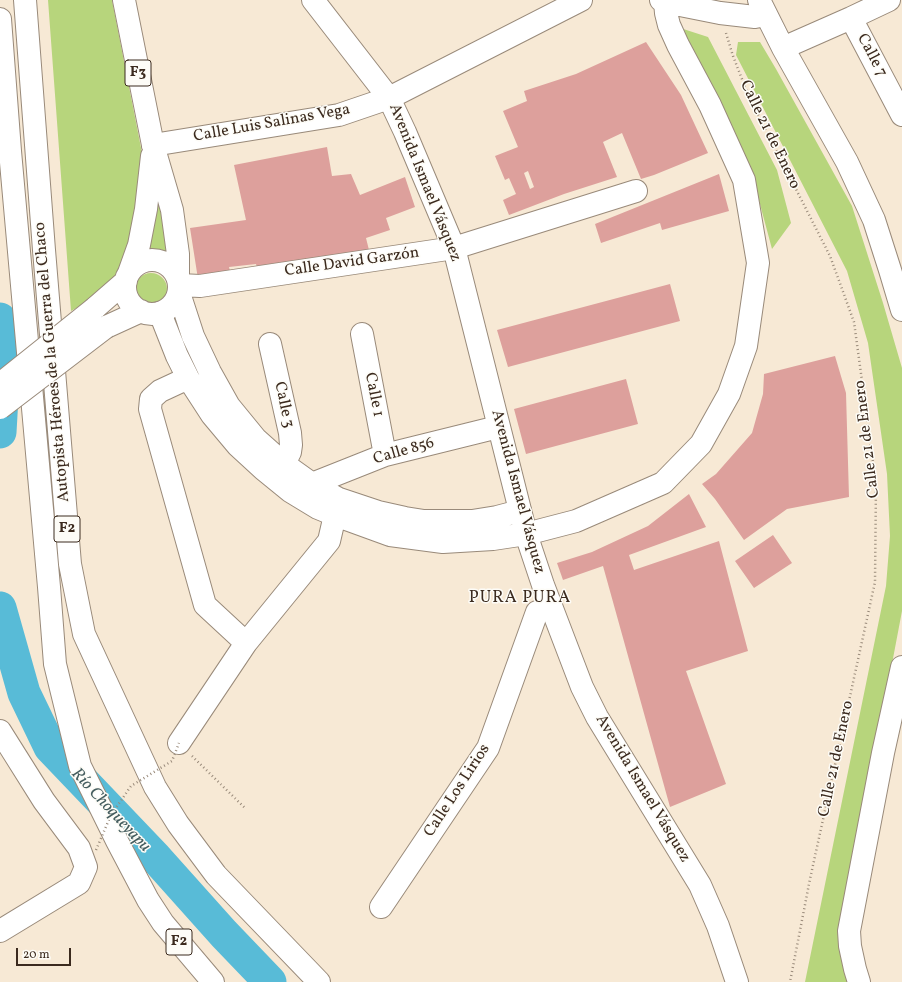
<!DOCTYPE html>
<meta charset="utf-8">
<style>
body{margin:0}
#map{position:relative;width:902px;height:982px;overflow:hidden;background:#f7e9d5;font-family:Vollkorn,serif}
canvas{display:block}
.scale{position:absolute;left:16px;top:948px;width:55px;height:18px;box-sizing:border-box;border:2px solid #3b2a1e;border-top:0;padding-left:5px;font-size:12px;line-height:14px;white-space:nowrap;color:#3b2a1e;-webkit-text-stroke:3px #fdfcf7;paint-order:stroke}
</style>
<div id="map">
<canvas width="902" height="982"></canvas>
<div class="scale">20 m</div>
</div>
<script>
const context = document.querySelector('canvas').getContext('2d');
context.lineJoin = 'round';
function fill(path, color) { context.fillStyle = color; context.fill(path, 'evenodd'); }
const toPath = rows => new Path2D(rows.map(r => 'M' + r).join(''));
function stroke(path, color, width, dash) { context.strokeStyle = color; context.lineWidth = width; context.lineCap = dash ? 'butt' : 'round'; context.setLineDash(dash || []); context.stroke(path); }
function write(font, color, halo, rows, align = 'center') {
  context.font = font + ' Vollkorn,serif'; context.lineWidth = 3; context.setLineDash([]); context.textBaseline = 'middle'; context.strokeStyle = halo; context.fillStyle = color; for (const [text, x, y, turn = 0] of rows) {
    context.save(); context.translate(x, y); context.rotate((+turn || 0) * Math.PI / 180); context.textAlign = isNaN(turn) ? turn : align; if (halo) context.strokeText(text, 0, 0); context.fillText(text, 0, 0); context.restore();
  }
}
fill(toPath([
 [48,0,112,0,143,158,141,211,118,273,100,295,71,311],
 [674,26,708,37,777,170,791,223,772,249,753,178],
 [738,42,760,42,776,69,852,206,883,303,902,368,902,611,840,938,853,982,805,982,886,586,890,536,887,474,868,343,847,271,736,55],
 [158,189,173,255,160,249,142,250],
 '135 289a16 16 0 1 1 32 0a16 16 0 1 1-32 0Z'
]), '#b7d57c');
stroke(toPath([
 [0,319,4,362,0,432],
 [0,608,24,693,50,747,156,858,224,934,270,982]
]), '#58bbd7', 33);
fill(toPath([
 [646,42,681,95,708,153,654,175,641,179,622,133,603,142,617,177,564,194,509,215,503,200,516,194,509,178,505,180,495,156,518,147,503,111,527,101,524,91,576,74],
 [528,171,534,187,530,189,524,173],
 [327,147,332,176,351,174,360,195,405,177,415,207,386,218,390,230,366,238,369,250,258,271,256,264,229,267,231,275,198,279,190,228,246,220,234,165],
 [719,174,729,211,662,230,660,223,601,243,595,224],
 [670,284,680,321,508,367,497,330],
 [835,356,846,393,849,497,787,509,744,540,715,499,702,484,716,474,752,433,763,394,764,374],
 [626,379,638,424,526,454,514,409],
 [689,494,706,527,629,555,634,570,719,541,748,651,686,671,726,784,670,807,603,566,563,580,557,563,592,552,648,526],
 [773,535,792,563,754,588,735,561]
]), '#dda09c');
const minor = toPath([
 [661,0,665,2,720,13,755,17,766,15],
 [759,0,783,48,847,162,874,220,890,270,902,310],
 [851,18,902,115],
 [783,48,851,18,889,0],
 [153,145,339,115,389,98,581,0],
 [180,285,200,286,454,248,636,191],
 [179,293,193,336,210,372,229,406,256,439,284,464,312,484,339,499,378,512,405,518,424,521,472,521,497,517,520,511],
 [160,313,177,356,188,378,212,415,238,446,263,469,290,491,318,508,335,515,390,535,443,542,493,539,526,534,576,521,663,483,701,444,729,394,746,346,758,263,744,180,710,105,678,45,669,25,666,13,665,2],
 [362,334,385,455],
 [270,344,290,433,291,445,290,452,284,464],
 [188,378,160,391,151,399,150,409,205,605,246,643],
 [312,484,385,455,498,427],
 [0,731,44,801,79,848,86,867,79,883,0,931],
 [179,743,246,643,329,541,335,515],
 [381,907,488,748,537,612,551,607],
 [859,982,855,969,850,946,849,931,883,753,902,667]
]);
const major = toPath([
 [313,0,389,98,405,132,454,248,526,534,543,585,582,687,597,717,700,885,718,926,737,982]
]);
const highway = toPath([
 [25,0,44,250,70,564,84,634,155,787,178,824,216,875,319,982],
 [124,0,153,145,172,210,178,254,178,278],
 [0,19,10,151,49,587,55,664,80,766,117,841,148,900,163,923,213,982],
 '125 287a27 27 0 1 1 54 0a27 27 0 1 1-54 0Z',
 [129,273,139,245,146,209,152,156],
 [95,308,126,281],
 [106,327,141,311]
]);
stroke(minor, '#998a7a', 24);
stroke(major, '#998a7a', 24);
stroke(highway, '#998a7a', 24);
stroke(toPath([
 [726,33,733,56,749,97,830,256,854,322,876,484,875,582,810,879,790,982],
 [192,756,246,809]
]), '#998a7a', 2.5, [1, 3]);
stroke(minor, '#fff', 22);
stroke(major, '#fff', 22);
stroke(highway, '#fff', 22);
const highwayBridge = toPath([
 [0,384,95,308],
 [0,408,106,327]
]);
stroke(highwayBridge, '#998a7a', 24, []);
stroke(toPath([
 [96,850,111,815,131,786,172,761,179,743]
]), '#998a7a', 2.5, [1, 3]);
stroke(highwayBridge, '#fff', 22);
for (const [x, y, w] of [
 [138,73,26],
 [67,529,26],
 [179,942,26]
]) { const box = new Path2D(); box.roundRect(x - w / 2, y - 13, w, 26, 3); context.fillStyle = '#fdfcf7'; context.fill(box); stroke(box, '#3b2a1e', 1); }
write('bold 15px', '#3b2a1e', null, [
 ["F3",138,73],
 ["F2",67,529],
 ["F2",179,942]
]);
write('16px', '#3b2a1e', '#fdfcf7', [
 ["Calle 7",871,56,62],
 ["Calle Luis Salinas Vega",272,124,-10],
 ["Calle 21 de Enero",769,135,64],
 ["Avenida Ismael Vásquez",424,183,68],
 ["Calle David Garzón",352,263,-8],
 ["Autopista Héroes de la Guerra del Chaco",53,362,-95],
 ["Calle 1",373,395,79],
 ["Calle 3",283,405,78],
 ["Calle 21 de Enero",868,439,-97],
 ["Calle 856",404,452,-16],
 ["Avenida Ismael Vásquez",517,492,75],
 ["Calle 21 de Enero",837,759,-78],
 ["Avenida Ismael Vásquez",642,789,59],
 ["Calle Los Lirios",458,791,-57]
]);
context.letterSpacing = '1px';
write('17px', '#3b2a1e', '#fdfcf7', [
 ["PURA PURA",520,599]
]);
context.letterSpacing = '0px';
write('italic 17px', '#455d5f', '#fdfcf7', [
 ["Río Choqueyapu",110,811,47]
]);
</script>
